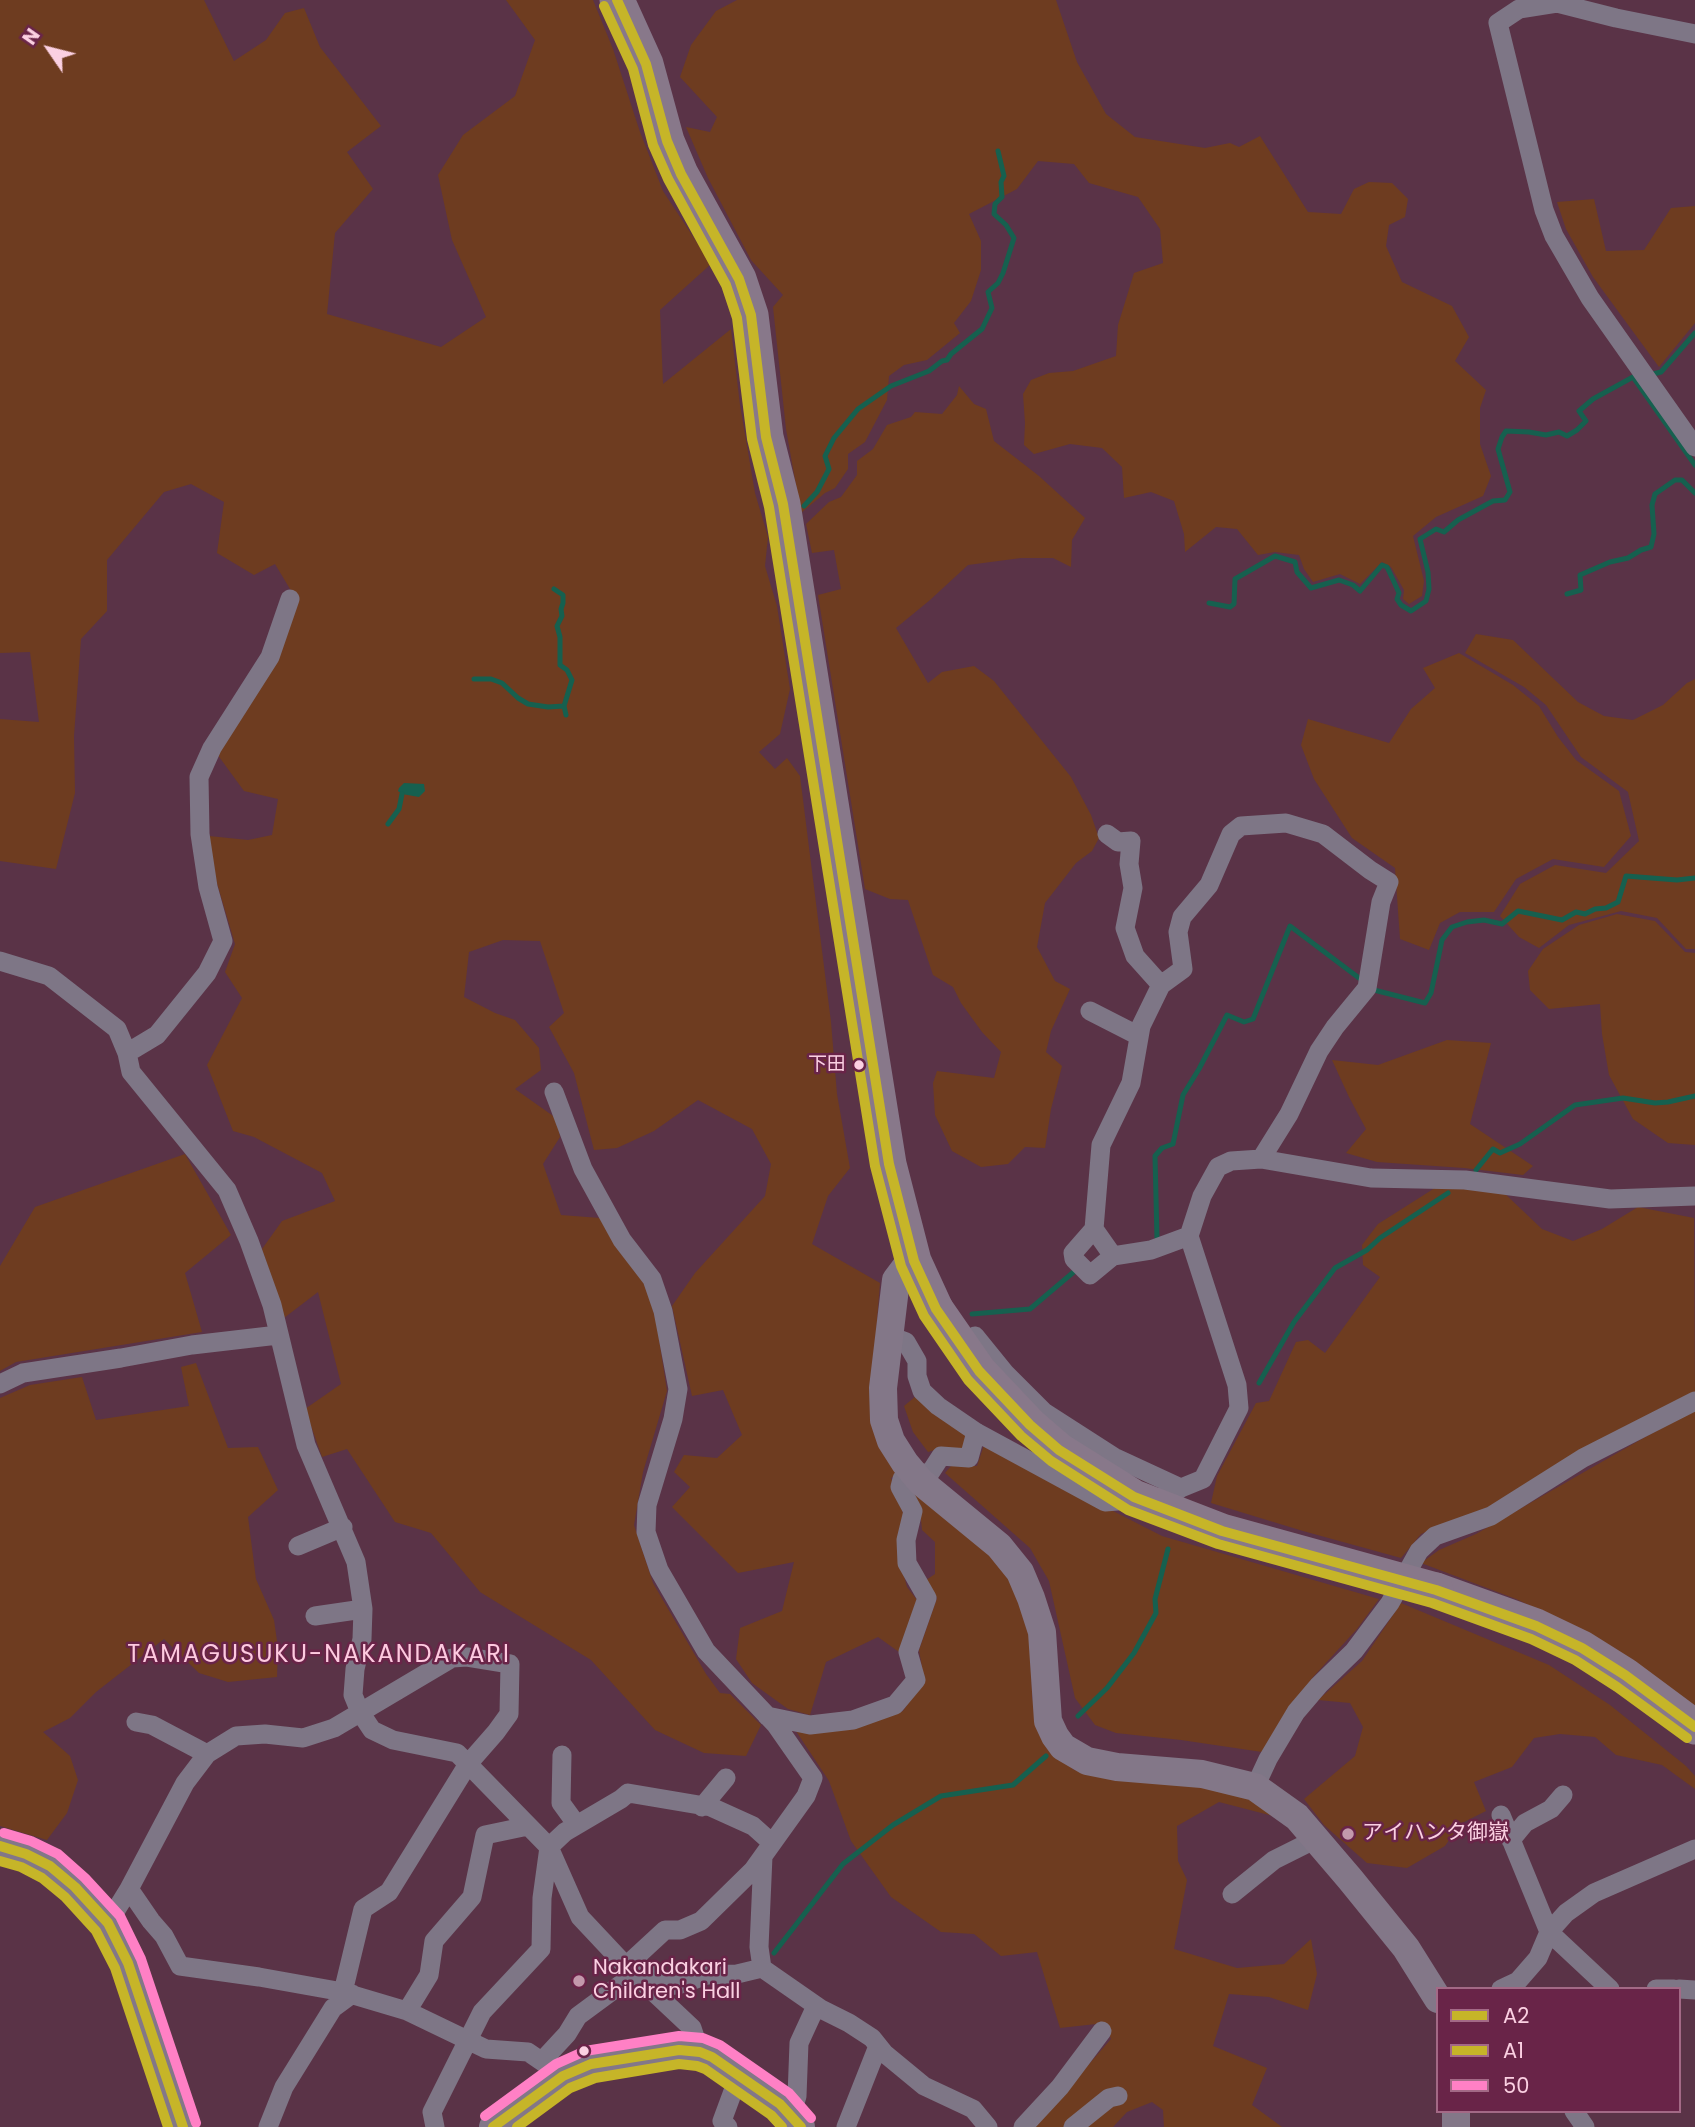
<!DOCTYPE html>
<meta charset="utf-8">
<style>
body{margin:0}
#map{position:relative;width:1695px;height:2127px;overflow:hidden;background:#5a3347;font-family:Poppins,sans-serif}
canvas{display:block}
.legend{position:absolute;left:1436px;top:1987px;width:245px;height:126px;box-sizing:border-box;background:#692448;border:2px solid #a36986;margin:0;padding:9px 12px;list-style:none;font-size:21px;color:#fbd0e2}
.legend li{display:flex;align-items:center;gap:14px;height:35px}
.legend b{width:35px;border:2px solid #a36986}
.north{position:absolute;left:14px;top:14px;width:70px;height:70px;-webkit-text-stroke:5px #692448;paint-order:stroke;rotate:305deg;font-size:19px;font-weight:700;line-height:28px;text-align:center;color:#fbd0e2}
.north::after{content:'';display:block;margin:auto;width:24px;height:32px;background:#fbd0e2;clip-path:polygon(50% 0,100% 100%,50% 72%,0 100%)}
</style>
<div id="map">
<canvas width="1695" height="2127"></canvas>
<ul class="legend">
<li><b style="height:9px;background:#c6b528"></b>A2</li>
<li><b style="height:9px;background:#c6b528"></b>A1</li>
<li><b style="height:9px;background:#ff80c5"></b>50</li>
</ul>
<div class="north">N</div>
</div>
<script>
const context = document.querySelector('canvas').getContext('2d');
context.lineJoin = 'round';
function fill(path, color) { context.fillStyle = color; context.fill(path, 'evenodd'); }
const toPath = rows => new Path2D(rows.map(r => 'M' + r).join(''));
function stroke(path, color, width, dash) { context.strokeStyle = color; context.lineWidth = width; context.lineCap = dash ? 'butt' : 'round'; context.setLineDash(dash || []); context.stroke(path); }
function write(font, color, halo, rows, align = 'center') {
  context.font = font + ' Poppins,"Noto Sans JP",sans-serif'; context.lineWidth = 5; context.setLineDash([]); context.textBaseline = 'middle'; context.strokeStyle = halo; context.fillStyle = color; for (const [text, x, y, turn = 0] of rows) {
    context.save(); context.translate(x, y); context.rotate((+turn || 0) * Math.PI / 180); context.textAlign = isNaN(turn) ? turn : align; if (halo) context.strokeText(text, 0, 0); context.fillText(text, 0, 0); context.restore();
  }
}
fill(toPath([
 [0,0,204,0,234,61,266,40,285,13,304,8,320,47,381,126,347,152,373,189,335,233,327,314,441,347,486,317,452,240,438,175,463,135,515,96,535,40,506,0,593,0,613,49,640,132,663,191,711,264,660,310,663,384,731,329,740,405,755,493,768,537,765,566,777,606,790,689,780,734,759,752,775,769,787,758,800,776,831,1022,837,1094,850,1168,828,1196,812,1244,880,1283,871,1396,903,1469,891,1478,902,1509,905,1523,898,1554,907,1587,917,1600,899,1652,878,1637,826,1662,810,1715,788,1709,752,1683,736,1659,740,1628,782,1611,794,1562,738,1573,672,1507,690,1487,674,1472,684,1455,717,1458,742,1435,723,1390,692,1396,672,1306,695,1273,765,1196,771,1164,752,1129,698,1100,654,1131,617,1148,594,1150,574,1073,549,1027,564,1013,540,941,503,940,469,952,464,997,495,1013,515,1020,539,1048,541,1070,515,1089,556,1118,560,1137,543,1164,561,1215,600,1218,616,1247,645,1283,656,1320,667,1391,643,1472,634,1525,653,1583,706,1674,720,1693,730,1694,761,1725,746,1756,704,1753,655,1730,591,1660,480,1592,431,1533,395,1522,347,1449,322,1457,305,1409,341,1384,318,1292,284,1318,262,1249,282,1221,335,1201,322,1173,254,1137,233,1131,207,1065,242,998,225,972,235,944,216,880,209,836,248,840,272,835,278,799,244,791,217,754,296,599,275,564,254,575,217,553,224,502,191,484,164,492,107,560,107,611,81,639,74,736,75,793,56,869,0,861,0,719,39,722,30,652,0,653],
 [737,0,1056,0,1077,62,1106,114,1135,137,1205,148,1230,143,1239,147,1260,136,1308,212,1341,214,1354,189,1369,182,1392,183,1408,199,1405,217,1389,225,1386,246,1402,282,1452,306,1469,337,1455,361,1486,390,1480,408,1480,444,1491,476,1483,496,1436,517,1413,536,1424,581,1422,596,1409,604,1403,599,1404,590,1391,567,1382,562,1360,584,1340,574,1313,582,1304,569,1299,555,1275,552,1258,555,1237,529,1216,527,1185,552,1184,534,1174,501,1151,492,1124,498,1122,467,1102,448,1070,444,1034,454,1024,445,1025,423,1023,394,1031,380,1049,373,1073,371,1116,356,1118,325,1134,273,1163,263,1160,229,1138,197,1089,183,1074,164,1038,161,1017,189,969,214,981,241,981,270,971,301,954,323,960,333,927,360,904,365,889,376,887,400,865,442,848,454,848,469,835,488,825,493,801,513,786,429,773,307,783,295,751,260,708,178,686,127,710,132,717,117,680,77,691,45,716,11],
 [1594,199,1606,251,1644,250,1671,208,1695,206,1695,323,1659,367,1593,277,1566,229,1557,202],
 [959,386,974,404,986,409,994,441,1039,476,1085,518,1072,540,1071,567,1053,558,1021,558,968,565,930,600,896,628,928,683,942,672,974,666,994,681,1071,777,1091,815,1099,838,1092,851,1076,863,1045,903,1037,947,1055,981,1070,989,1051,1031,1046,1052,1062,1066,1051,1109,1045,1148,1025,1147,1008,1164,981,1167,952,1151,935,1115,933,1083,937,1071,994,1078,1001,1052,982,1032,961,1003,953,987,933,975,908,900,890,899,865,889,818,595,841,589,834,550,812,553,806,524,829,502,841,497,857,475,857,461,873,449,887,425,911,417,915,412,942,414,957,395],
 [1476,634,1513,640,1578,702,1604,716,1633,720,1663,705,1687,683,1695,679,1695,949,1686,949,1657,918,1621,911,1569,925,1539,948,1519,937,1500,916,1520,884,1555,865,1606,873,1639,841,1628,792,1581,757,1546,705,1524,687,1465,653],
 [1459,653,1513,685,1539,706,1558,737,1576,760,1619,791,1631,836,1604,867,1553,859,1516,879,1494,912,1460,912,1440,923,1429,950,1400,939,1395,868,1352,838,1314,779,1301,745,1308,719,1389,743,1411,709,1435,688,1423,668],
 [1617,914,1655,921,1685,952,1695,953,1695,1145,1668,1143,1633,1119,1609,1075,1602,1034,1600,1004,1549,1009,1530,990,1528,971,1543,949,1579,925],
 [1447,1040,1491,1043,1470,1124,1533,1166,1523,1175,1464,1168,1377,1162,1346,1153,1366,1129,1349,1097,1332,1060,1378,1065],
 [185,1154,231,1235,185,1273,202,1332,16,1362,0,1371,0,1266,35,1207],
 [1438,1186,1502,1191,1542,1229,1573,1241,1602,1229,1638,1207,1694,1218,1695,1392,1488,1511,1449,1522,1421,1534,1401,1558,1303,1531,1211,1503,1217,1476,1256,1403,1269,1401,1296,1342,1308,1340,1325,1353,1380,1277,1363,1265,1362,1245,1378,1224],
 [196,1363,228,1448,258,1447,278,1490,248,1517,256,1579,274,1620,278,1648,277,1677,228,1682,199,1673,164,1639,96,1692,70,1718,43,1732,70,1756,78,1780,67,1813,47,1840,0,1826,0,1398,30,1385,82,1377,96,1420,189,1406,181,1367],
 [916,1396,967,1434,964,1450,938,1449,928,1452,913,1432,904,1406],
 [1695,1410,1695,1714,1582,1630,1516,1599,1421,1563,1439,1550,1476,1534,1647,1436],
 [984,1445,1162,1536,1379,1599,1357,1629,1313,1677,1262,1752,1181,1740,1116,1733,1095,1725,1075,1698,1049,1581,1030,1548,945,1473,951,1466,977,1466],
 [908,1489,979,1536,1003,1570,1018,1597,1031,1639,1032,1697,1043,1739,1074,1770,1191,1782,1246,1795,1273,1816,1219,1802,1177,1826,1178,1861,1187,1880,1174,1949,1237,1968,1284,1964,1311,1939,1317,1974,1308,2010,1269,1997,1229,1994,1213,2046,1267,2068,1252,2105,1282,2127,1164,2127,1163,2110,1152,2102,1127,2112,1113,2127,1034,2127,1111,2039,1105,2023,1060,2028,1037,1952,1001,1956,974,1934,941,1932,891,1897,851,1841,829,1781,796,1731,856,1727,903,1711,924,1679,919,1650,937,1598,926,1580,935,1574,935,1542,922,1530,920,1510],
 [1401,1603,1549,1665,1610,1705,1686,1766,1695,1776,1695,1789,1662,1765,1616,1755,1595,1737,1560,1734,1534,1738,1512,1767,1474,1782,1486,1811,1460,1824,1445,1846,1407,1868,1367,1863,1324,1825,1304,1799,1355,1756,1363,1727,1350,1703,1318,1700,1362,1661]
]), '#6e3c20');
fill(toPath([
 [404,783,424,784,425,791,419,797,402,794,398,791,399,788]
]), '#16604f');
stroke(toPath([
 [1649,375,1661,372,1695,333],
 [1633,377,1695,465],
 [804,506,817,492,829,469,825,456,834,438,858,409,891,386,929,371,942,361,947,360,951,354,982,329,992,308,988,292,998,283,1003,273,1014,238,1006,225,994,214,995,204,1002,197,1001,182,1004,176,998,151],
 [554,589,563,595,563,603,561,609,562,616,557,626,560,637,560,665,567,670,572,680,564,706],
 [1567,594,1581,590,1580,575,1610,562,1628,558,1641,550,1651,547,1654,534,1652,505,1655,494,1675,480,1682,480,1695,493],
 [1209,603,1230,607,1234,604,1235,579,1275,556,1295,562,1297,572,1311,588,1339,580,1353,585,1360,591,1382,565,1387,567,1395,584,1399,593,1397,599,1401,605,1411,611,1426,601,1429,589,1428,572,1420,539,1436,529,1444,532,1458,520,1493,501,1505,500,1510,492,1498,449,1502,437,1506,431,1529,432,1546,435,1559,432,1567,436,1577,430,1586,421,1579,411,1593,399,1633,377,1640,376],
 [474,679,491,679,502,683,518,698,528,704,548,707,564,706,566,715],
 [388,824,399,809,402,794],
 [1370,989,1425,1003,1431,993,1442,940,1452,927,1467,922,1484,920,1502,924,1518,911,1562,920,1576,912,1585,914,1595,909,1606,908,1618,902,1626,876,1677,880,1695,878],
 [1476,1170,1493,1149,1500,1153,1520,1144,1575,1105,1623,1098,1655,1103,1668,1102,1695,1096],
 [1157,1239,1155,1156,1162,1148,1173,1144,1183,1095,1199,1069,1227,1015,1244,1022,1253,1019,1290,926,1359,978,1364,979],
 [972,1314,1030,1309,1076,1270],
 [1259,1383,1294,1322,1335,1268,1367,1250,1380,1238,1448,1193],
 [1078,1716,1107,1688,1134,1653,1156,1613,1155,1599,1168,1549],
 [774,1953,843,1864,893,1825,941,1796,1013,1785,1046,1756]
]), '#16604f', 5);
stroke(toPath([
 [1695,34,1616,18,1557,3,1519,9,1498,23,1544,210,1554,236,1590,298,1695,447],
 [1107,834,1118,842,1131,841,1129,864,1133,888,1125,928,1135,956,1161,985],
 [0,961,49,976,117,1029,127,1053,131,1072,227,1190,249,1241,272,1305,306,1445,356,1562,363,1609,362,1639,355,1669,353,1695,360,1712,372,1730,393,1740,457,1753,468,1764,549,1847,580,1917,626,1966,692,2028,700,2052],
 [1090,1011,1139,1036],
 [127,1053,157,1035,207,973,223,941,208,887,200,834,199,777,212,748,270,657,290,599],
 [554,1092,583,1169,622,1240,652,1279,663,1311,678,1389,673,1419,647,1505,646,1532,659,1570,706,1651,776,1725,813,1778,806,1796,753,1870,701,1921,680,1930,665,1930,626,1966],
 [1094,1229,1113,1256,1151,1250,1189,1236],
 [1113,1256,1090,1275,1074,1259,1073,1253,1094,1229,1101,1145,1131,1083,1141,1026,1161,985,1183,969,1178,932,1182,917,1209,885,1231,834,1241,826,1286,823,1323,834,1370,870,1389,882,1381,902,1367,988,1335,1027,1319,1051,1289,1114,1261,1159],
 [890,1336,906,1342,917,1361,917,1376,922,1391,938,1406,976,1432,1105,1502,1168,1497,1181,1488,1203,1479,1239,1408,1237,1385,1189,1236,1202,1196,1218,1167,1231,1161,1261,1159,1371,1178,1465,1180,1610,1199,1695,1196],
 [975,1336,1005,1373,1044,1412,1114,1457,1181,1488],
 [0,1384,23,1373,121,1358,192,1345,278,1335],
 [298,1546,343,1527],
 [315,1616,363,1609],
 [767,1716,810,1725,853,1720,895,1705,916,1680,908,1652,927,1598,907,1563,906,1540,913,1511,900,1487,902,1479,914,1473,930,1473,941,1456,969,1458,976,1432],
 [136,1722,152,1725,207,1754],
 [562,1755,561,1803,577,1825],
 [1255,1787,1268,1759,1296,1712,1319,1685,1354,1651,1390,1603,1419,1551,1435,1536,1491,1516,1583,1458,1695,1401],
 [702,1807,726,1778],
 [1501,1815,1549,1932,1610,1989],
 [1511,1840,1525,1823,1551,1809,1563,1795],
 [763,1856,759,1947,762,1968,821,2009,849,2023,872,2038,884,2053,924,2086,973,2109,988,2127],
 [129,1889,185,1783,207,1754,236,1736,265,1734,303,1738,334,1728,452,1658,467,1657,510,1664,509,1714,496,1732,468,1764,389,1892,363,1909,343,1992],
 [1232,1894,1274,1860,1316,1839],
 [108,1923,129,1889,151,1921,164,1936,180,1966,259,1977,343,1992,407,2011,486,2049,528,2052,563,2076],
 [638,1965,670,1986,682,1984,707,1975,737,1974,762,1968],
 [1501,1989,1518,1981,1538,1958,1549,1932,1566,1913,1594,1893,1695,1849],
 [1656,1989,1674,1989],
 [1679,1989,1695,1990],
 [407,2011,429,1975,434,1941,472,1897,485,1835,528,1826],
 [542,2061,567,2034,578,2016,635,1974],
 [1574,2111,1585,2127],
 [791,2116,797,2096,799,2043,816,2006],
 [268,2127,284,2087,333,2008,352,1994],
 [435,2127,432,2112,482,2012,541,1949,542,1898,549,1847,565,1832,621,1799,628,1793,711,1807,753,1826,772,1843],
 [728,2127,722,2121,739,2075],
 [846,2127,878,2046],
 [1023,2127,1060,2087,1102,2031],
 [1073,2127,1109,2098,1118,2096]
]), '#7e7686', 19);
stroke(toPath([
 [914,1261,905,1268,896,1280,883,1388,884,1420,891,1441,905,1463,921,1482,999,1546,1020,1572,1031,1598,1042,1632,1048,1721,1055,1736,1063,1747,1087,1761,1117,1767,1202,1774,1255,1787,1297,1817,1350,1879,1406,1948,1438,1999],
 [0,1846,26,1854,50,1866,75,1887,108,1923,128,1963,183,2127],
 [493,2127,563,2076,591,2064,679,2050,700,2052,712,2057,780,2104,801,2127],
 [1456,2127,1456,2111]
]), '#837788', 28);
stroke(toPath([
 [617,0,646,64,667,141,681,174,739,279,751,315,766,437,783,504,889,1164,914,1261,936,1309],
 [1436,1590,1536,1626,1582,1648,1625,1675,1695,1727]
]), '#88788a', 35);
stroke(toPath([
 [936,1309,979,1371,1030,1425,1059,1450,1134,1497,1222,1531,1436,1590]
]), '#88788a', 35);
stroke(toPath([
 [617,0,646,64,667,141,681,174,739,279,751,315,766,437,783,504,889,1164,914,1261,936,1309,979,1371,1030,1425,1059,1450,1134,1497,1222,1531,1436,1590,1536,1626,1582,1648,1625,1675,1695,1727],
 [0,1846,26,1854,50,1866,75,1887,108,1923,128,1963,183,2127],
 [493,2127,563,2076,591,2064,679,2050,700,2052,712,2057,780,2104,801,2127]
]), '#c6b528', 10);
stroke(toPath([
 [604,6,633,69,653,145,668,179,726,285,737,318,752,439,769,507,875,1166,901,1266,924,1316,968,1380,1021,1436,1051,1461,1128,1510,1218,1544,1432,1603,1531,1639,1575,1660,1617,1687,1687,1738],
 [0,1861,21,1867,42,1878,65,1897,96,1931,115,1968,168,2127],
 [517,2127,570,2088,595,2078,679,2064,697,2066,705,2069,771,2115,782,2127]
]), '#c6b528', 10);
stroke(toPath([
 [4,1833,31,1841,58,1854,85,1878,120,1916,141,1959,196,2123],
 [485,2116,556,2064,585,2051,679,2036,703,2038,720,2045,789,2093,811,2118]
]), '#ff80c5', 10);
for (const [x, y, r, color] of [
 [859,1065,6,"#fbd0e2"],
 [1348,1834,7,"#c399ac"],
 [579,1981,7,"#c399ac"],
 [584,2051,6,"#fbd0e2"]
]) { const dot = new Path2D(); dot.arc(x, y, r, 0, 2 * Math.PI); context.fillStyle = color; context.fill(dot); stroke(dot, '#692448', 2.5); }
write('19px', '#fbd0e2', '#692448', [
 ["下田",846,1065]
], 'right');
write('21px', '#fbd0e2', '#692448', [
 ["アイハンタ御嶽",1362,1834],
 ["Nakandakari",593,1969],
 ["Children's Hall",593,1993]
], 'left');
context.letterSpacing = '2px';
write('24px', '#fecae0', '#692448', [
 ["TAMAGUSUKU-NAKANDAKARI",319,1656]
]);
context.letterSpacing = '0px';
</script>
